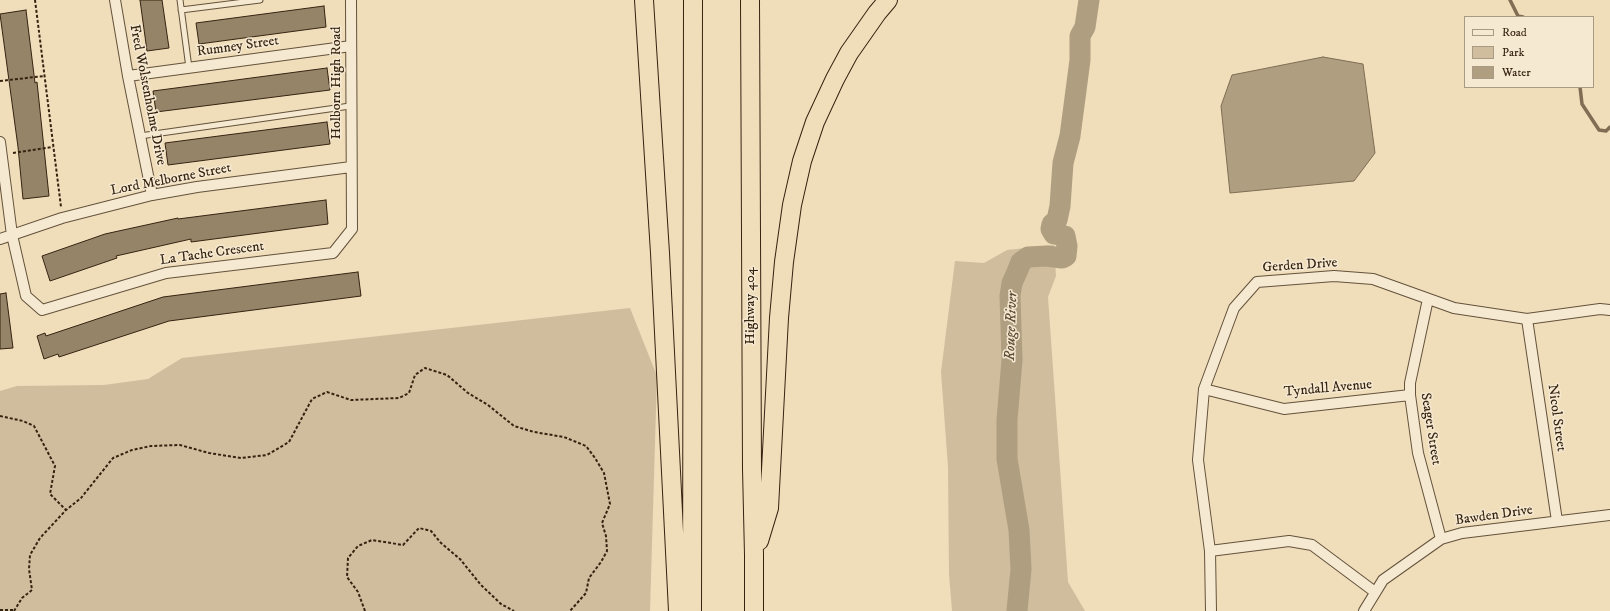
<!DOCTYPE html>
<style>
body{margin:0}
#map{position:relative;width:1610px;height:611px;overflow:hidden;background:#f0ddba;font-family:"IM FELL DW Pica",serif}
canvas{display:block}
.legend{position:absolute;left:1464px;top:16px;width:130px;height:72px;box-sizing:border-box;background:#f5e9d2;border:1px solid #a89a85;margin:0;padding:5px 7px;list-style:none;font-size:12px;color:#352311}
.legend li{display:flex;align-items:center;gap:8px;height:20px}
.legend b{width:20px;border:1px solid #a89a85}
</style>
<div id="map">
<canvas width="1610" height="611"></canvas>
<ul class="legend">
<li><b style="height:5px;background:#f5e9d2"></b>Road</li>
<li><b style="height:11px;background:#d0bd9d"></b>Park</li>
<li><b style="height:11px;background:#b09e81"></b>Water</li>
</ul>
</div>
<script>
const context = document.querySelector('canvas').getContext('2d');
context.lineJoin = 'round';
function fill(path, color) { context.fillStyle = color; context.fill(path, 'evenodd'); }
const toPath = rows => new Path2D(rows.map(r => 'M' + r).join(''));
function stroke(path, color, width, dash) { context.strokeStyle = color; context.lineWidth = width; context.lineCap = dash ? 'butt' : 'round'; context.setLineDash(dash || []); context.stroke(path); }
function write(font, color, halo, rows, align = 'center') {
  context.font = font + ' "IM FELL DW Pica",serif'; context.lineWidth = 3; context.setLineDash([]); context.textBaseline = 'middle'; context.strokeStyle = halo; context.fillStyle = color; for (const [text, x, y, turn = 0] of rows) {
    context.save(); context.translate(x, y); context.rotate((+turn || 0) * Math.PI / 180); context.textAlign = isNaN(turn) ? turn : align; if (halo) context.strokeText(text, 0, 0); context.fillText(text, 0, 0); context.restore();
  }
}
fill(toPath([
 [1054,245,1056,276,1048,297,1068,582,1085,611,952,611,949,574,948,467,941,372,955,261,984,263,1007,250],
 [630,308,657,376,650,611,0,611,0,391,17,386,104,385,148,379,182,358]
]), '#d0bd9d');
const water = toPath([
 [1323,57,1363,64,1375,153,1354,181,1230,193,1221,106,1232,75,1323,57]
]);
fill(water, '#b09e81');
stroke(water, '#7f6d54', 1);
stroke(toPath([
 [1510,0,1518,16,1523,17],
 [1580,87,1582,104,1599,130,1606,131,1610,127]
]), '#7f6d54', 3.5);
stroke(toPath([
 [1017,611,1021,569,1019,530,1007,459,1007,420,1012,360,1010,296,1012,283,1017,272,1021,262,1028,257,1047,256,1062,258,1066,256,1067,246,1065,236,1054,234,1051,229,1052,224,1057,220,1060,206,1063,163,1070,136,1080,60,1080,36,1085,27,1089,0]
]), '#b09e81', 21);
const building = toPath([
 [140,0,162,0,169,48,147,51,140,0],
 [324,6,326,27,199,44,196,23,324,6],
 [26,10,35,83,37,82,49,196,23,199,18,147,0,14,26,10],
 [327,68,330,90,156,112,153,91,327,68],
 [327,122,330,144,168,165,165,143,327,122],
 [326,200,328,224,191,242,191,239,116,256,117,258,50,281,42,256,105,234,178,218,178,219,326,200],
 [358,272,361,296,169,321,59,357,58,354,44,359,37,336,45,333,46,336,163,297,358,272],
 [6,293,13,348,0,349,0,294,6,293]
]);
fill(building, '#968469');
stroke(building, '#352311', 1);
const lane = toPath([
 [180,0,189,68],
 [181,10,260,0],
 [140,136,350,106]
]);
const street = toPath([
 [115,0,128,76,152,195],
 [128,76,351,46],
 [0,142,12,235,26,296,42,310,166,273,333,253,352,229,351,0],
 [0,239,62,218,152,195,197,187,351,167],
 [1428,299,1410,383,1410,395,1418,453,1441,539],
 [1527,319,1557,521],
 [1204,389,1284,409,1410,395],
 [1210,551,1289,541,1312,545,1375,592],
 [1211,611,1210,551,1198,460,1204,389,1234,308,1257,282,1334,276,1373,279,1454,308,1527,319,1600,309,1610,310],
 [1364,611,1383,580,1441,539,1462,533,1610,515]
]);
const highway = toPath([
 [644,0,660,253,678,611],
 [750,0,752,469,754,555,754,611],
 [759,541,769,508,779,318,784,262,792,205,802,161,815,122,835,79,849,53,877,13,888,0],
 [692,611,693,0]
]);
stroke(lane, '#64523b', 7);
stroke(street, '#64523b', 12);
stroke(highway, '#352311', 20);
stroke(toPath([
 [35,0,61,207],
 [0,81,44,76],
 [13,153,53,147],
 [0,416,23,421,34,426,55,466,50,494,66,510],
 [0,610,14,610],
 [14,611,22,598,32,590,29,569,30,555,40,538,66,510,81,498,113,458,132,450,151,446,180,445,209,453,241,458,267,455,289,442,312,399,327,392,351,400,399,398,409,393,415,375,425,368,447,375,468,393,488,405,514,426,534,432,564,437,586,446,595,458,604,473,610,504,602,523,606,536,607,551,601,562,589,578,586,593,570,611],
 [365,611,358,592,347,577,348,558,358,546,372,540,403,545,419,528,431,531,441,543,460,559,481,585,501,604,514,611]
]), '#352311', 2, [3, 2]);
stroke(lane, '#f5e9d2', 5);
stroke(street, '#f5e9d2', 10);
stroke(highway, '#f0ddba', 18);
write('14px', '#352311', '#f5e9d2', [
 ["Rumney Street",238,47,-8],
 ["Holborn High Road",337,83,-90],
 ["Fred Wolstenholme Drive",147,95,79],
 ["Lord Melborne Street",171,180,-11],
 ["La Tache Crescent",212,254,-8],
 ["Gerden Drive",1300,266,-4],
 ["Highway 404",751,306,-90],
 ["Tyndall Avenue",1328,389,-5],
 ["Nicol Street",1556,418,82],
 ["Seager Street",1430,429,81],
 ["Bawden Drive",1494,516,-8]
]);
write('italic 15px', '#604e38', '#f5e9d2', [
 ["Rouge River",1012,326,-88]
]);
</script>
